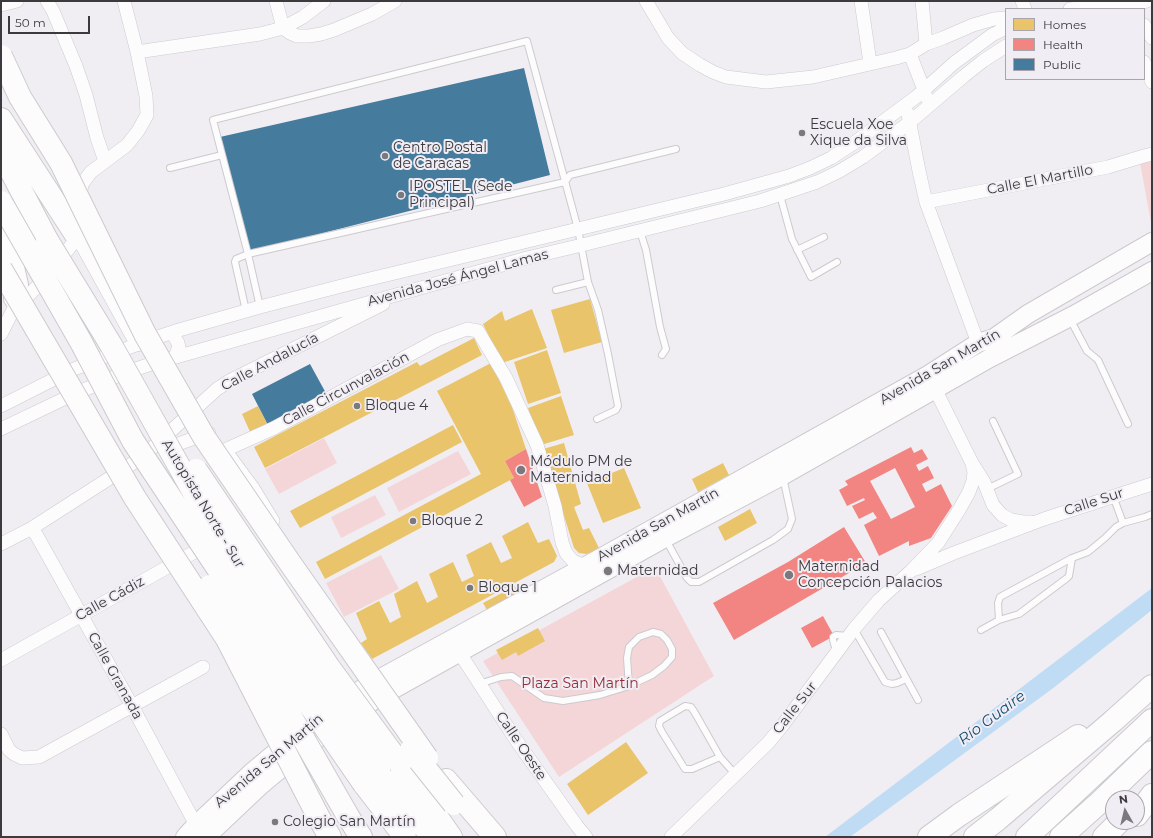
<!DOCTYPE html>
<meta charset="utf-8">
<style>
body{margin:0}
#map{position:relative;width:1153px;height:838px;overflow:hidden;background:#f1eef3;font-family:Montserrat,sans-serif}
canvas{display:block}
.frame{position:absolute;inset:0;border:2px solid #3c3a3d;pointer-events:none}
.legend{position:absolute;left:1005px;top:8px;width:140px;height:72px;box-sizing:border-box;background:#f1edf4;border:1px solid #a9a5ab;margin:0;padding:5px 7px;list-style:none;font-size:12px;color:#3c3a3d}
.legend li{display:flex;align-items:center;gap:8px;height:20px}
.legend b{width:20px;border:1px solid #a9a5ab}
.north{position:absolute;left:1105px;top:790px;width:40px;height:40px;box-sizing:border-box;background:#f1edf4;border:1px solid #a9a5ab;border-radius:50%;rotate:352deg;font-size:11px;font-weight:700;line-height:16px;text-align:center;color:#3c3a3d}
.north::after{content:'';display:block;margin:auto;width:14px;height:18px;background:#7b797d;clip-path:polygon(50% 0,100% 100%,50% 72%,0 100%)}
.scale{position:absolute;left:8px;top:16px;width:82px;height:18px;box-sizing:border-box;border:2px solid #3c3a3d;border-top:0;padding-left:5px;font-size:12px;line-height:14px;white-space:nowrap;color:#3c3a3d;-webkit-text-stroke:3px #f1edf4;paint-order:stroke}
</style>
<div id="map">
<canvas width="1153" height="838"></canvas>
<div class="frame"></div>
<ul class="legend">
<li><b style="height:11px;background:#e9c46a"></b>Homes</li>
<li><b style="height:11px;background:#f28482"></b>Health</li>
<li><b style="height:11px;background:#457b9d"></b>Public</li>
</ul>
<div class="north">N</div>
<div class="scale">50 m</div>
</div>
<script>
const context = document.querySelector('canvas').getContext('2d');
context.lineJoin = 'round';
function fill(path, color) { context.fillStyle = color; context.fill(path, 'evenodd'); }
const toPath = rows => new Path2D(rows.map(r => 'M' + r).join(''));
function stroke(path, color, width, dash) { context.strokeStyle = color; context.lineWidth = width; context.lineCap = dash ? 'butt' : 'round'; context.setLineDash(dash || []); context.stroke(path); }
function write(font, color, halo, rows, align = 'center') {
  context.font = font + ' Montserrat,sans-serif'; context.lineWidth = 4; context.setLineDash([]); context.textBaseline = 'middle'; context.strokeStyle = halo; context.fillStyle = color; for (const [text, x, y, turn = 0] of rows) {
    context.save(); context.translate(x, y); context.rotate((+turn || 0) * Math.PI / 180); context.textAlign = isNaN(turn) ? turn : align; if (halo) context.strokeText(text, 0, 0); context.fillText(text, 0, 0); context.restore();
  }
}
fill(toPath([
 [1152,161,1152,228,1140,163],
 [324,438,337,463,279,494,265,469],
 [458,451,471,474,399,512,387,488],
 [375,495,386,515,341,538,331,517],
 [381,555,399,589,344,617,326,583],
 [655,567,714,676,559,777,483,661]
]), '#f4d6d8');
fill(toPath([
 [1152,588,1152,610,1052,689,850,837,825,837]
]), '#bfdcf4');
fill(toPath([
 [590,299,602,342,564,353,551,310],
 [532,309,547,348,502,363,483,324,502,311,505,321],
 [474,338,482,355,265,468,254,447,417,362,420,366],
 [547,350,561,393,528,404,514,362],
 [491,363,512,407,526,449,505,461,514,478,325,579,316,562,481,474,437,391],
 [561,396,574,435,541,445,528,408],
 [258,406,268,425,251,434,242,414],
 [453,425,462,442,300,528,290,511],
 [564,443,581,504,574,507,583,530,589,528,599,548,593,552,586,554,579,553,574,548,543,449],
 [723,463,729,475,698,492,692,479],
 [624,468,641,508,603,523,587,483],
 [750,509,757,523,725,541,718,527],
 [528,522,538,543,549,539,557,556,554,562,372,659,361,643,367,639,356,613,379,601,390,623,401,617,394,594,417,581,427,603,438,597,429,574,453,562,462,582,474,576,466,555,491,542,501,563,512,558,502,536],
 [515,586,520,596,488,612,483,603],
 [538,628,545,641,518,656,516,652,502,660,496,650],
 [626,742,648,773,588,815,567,784]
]), '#e9c46a');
fill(toPath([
 [911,447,914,453,922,449,928,459,916,465,919,471,928,466,934,478,922,484,926,492,941,484,952,506,931,538,909,546,909,541,879,556,864,525,877,518,873,512,859,519,852,506,865,500,864,498,847,506,839,490,848,485,845,481],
 [895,468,915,507,891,519,870,481],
 [526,449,542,497,524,507,510,480,514,478,505,461],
 [844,527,866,563,734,640,713,603,788,562],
 [823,616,834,636,812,648,801,628]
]), '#f28482');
fill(toPath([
 [524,68,550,175,249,252,220,137],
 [310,364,327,395,268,425,252,394]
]), '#457b9d');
const service = toPath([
 [170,168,222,155],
 [780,195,792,239,811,277,837,262],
 [640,231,646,250,660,327,666,349,662,355],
 [797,250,824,237],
 [556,290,588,282],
 [260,307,248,254,213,120,527,41,578,229,588,282,598,310,608,354,618,406,616,410,597,419],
 [246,311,235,262,236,259,248,254,565,182,570,175,676,149],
 [1070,319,1087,351,1098,360,1128,424],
 [987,489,1018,474,993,421],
 [1113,496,1123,523],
 [666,540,687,578,691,582,699,582,773,540,788,529,792,519,783,477],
 [999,620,998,603,1000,597,1072,558,1088,552,1105,538,1116,527,1123,523,1145,517,1152,514],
 [854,629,885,682,892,684,897,683,906,679],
 [981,630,999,620,1019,614,1067,578,1069,576,1072,558],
 [881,632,918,700],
 [836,651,833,640,833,637,836,635,848,636],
 [479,684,501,677,512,676,544,698,563,701,600,695,629,686,652,675,664,666,672,657,672,649,667,640,661,634,653,632,639,637,629,647,627,658,629,686],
 [720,757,692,769,685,769,662,732,659,726,660,721,685,706,691,707,695,713,720,757,735,774]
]);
const minor = toPath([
 [47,1,53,11,76,66,86,95,97,138,105,161],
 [276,1,283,28],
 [646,1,668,38,682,53,700,65,713,72,726,77,766,82,813,77,896,58,910,54,926,44,943,38,973,25,994,19,1006,18],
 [861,1,870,63],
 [922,1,926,44],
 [1022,1,1025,9],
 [1,5,17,1],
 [1122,8,1147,1],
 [1070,9,1098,6,1111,6,1124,9],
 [1144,25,1152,38],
 [283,28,290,33,297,36,309,36,321,34,334,30,372,14,395,1],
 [137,52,260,34,283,28,303,17,324,1],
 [910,54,924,90,926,97],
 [1144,62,1152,82],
 [908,114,919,171,926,202,978,343],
 [81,199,81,191,82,184,91,172,127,145,138,131,147,115,146,96,137,52,124,1],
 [926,202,1108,167,1144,156,1152,154],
 [78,238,137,345],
 [169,333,174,336,178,343,179,347,175,357],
 [1,334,14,308,29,295,47,276,81,233],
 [931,381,972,463,984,482,993,505,1002,515,1011,520,1023,522,1031,522],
 [1,406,72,370,106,356,155,338,179,330,260,307,353,283,724,194,789,176,810,168,831,158,854,143,916,97,954,63,992,35,1006,28],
 [1,429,74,394,124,373,151,364,527,258,582,245,760,201,817,182,838,172,863,157,910,122,964,76,983,61,1006,46],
 [164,449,209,433],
 [273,521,253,488,225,450,274,428,437,340,467,329,478,331,506,378,537,445,555,506,562,542,566,553,572,560,577,563,586,566],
 [32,528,37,536,132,706,196,825,201,830],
 [1,544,32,528,141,458,217,389,231,380,383,304],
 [916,569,954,553,1044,519,1152,484],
 [459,652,516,740,577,826,586,837],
 [1,660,209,544],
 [1,734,9,750,14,754,22,758,39,757,203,667],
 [671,837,768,743,782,726,854,629,879,600,911,571,938,543,959,510,969,492,973,481,974,472,972,463]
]);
const secondary = toPath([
 [185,837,196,825,251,773,275,753,327,712,368,685,586,566,928,375,978,343,994,338,1028,314,1152,242],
 [206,837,261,785,310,744,336,725,376,699,665,538,782,476,990,358,1074,315,1152,271]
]);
const motorway = toPath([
 [1,119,78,238],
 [1,152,47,240],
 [1,234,5,242,12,263,17,285,15,298],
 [400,764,451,837],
 [379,769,432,837],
 [446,780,495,837],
 [364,784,405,837],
 [1137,815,1152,795],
 [319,818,330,837],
 [349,818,361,837],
 [929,837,959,815,1078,736],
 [975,837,998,819,1113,721,1152,686],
 [1027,837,1152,720],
 [1061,837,1100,802,1152,752],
 [1104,837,1119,822]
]);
stroke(service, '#cccace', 8);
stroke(minor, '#cccace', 14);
stroke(secondary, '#cccace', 20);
stroke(motorway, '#cccace', 24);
stroke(service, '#fdfcfd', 6);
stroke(minor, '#fdfcfd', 13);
stroke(secondary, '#fdfcfd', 18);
stroke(motorway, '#fdfcfd', 22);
const motorwayBridge = toPath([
 [1,56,20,97,61,163,145,334,204,437,290,563,427,758],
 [1,202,81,342,133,441,282,665,364,784],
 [47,240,111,345,207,516,300,660,379,769],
 [1,269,135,498,227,639,319,818],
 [196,470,328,666,400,764],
 [210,586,255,654,349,818],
 [411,750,454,804]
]);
stroke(motorwayBridge, '#cccace', 24, []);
stroke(motorwayBridge, '#fdfcfd', 22);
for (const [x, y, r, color] of [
 [802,133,4,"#7b797d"],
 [385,156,4,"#7b797d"],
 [401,195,4,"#7b797d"],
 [357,406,4,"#7b797d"],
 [521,470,5,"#7b797d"],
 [413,521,4,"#7b797d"],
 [608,571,5,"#7b797d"],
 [789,575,5,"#7b797d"],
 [470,588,4,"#7b797d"],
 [275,822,4,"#7b797d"]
]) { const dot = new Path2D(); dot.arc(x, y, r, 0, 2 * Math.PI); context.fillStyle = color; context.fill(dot); stroke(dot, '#f1edf4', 1.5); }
write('14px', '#3c3a3d', '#f1edf4', [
 ["Escuela Xoe",810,125],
 ["Xique da Silva",810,141],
 ["Centro Postal",393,148],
 ["de Caracas",393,164],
 ["IPOSTEL (Sede",409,187],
 ["Principal)",409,203],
 ["Bloque 4",365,406],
 ["Módulo PM de",530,462],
 ["Maternidad",530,478],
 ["Bloque 2",421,521],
 ["Maternidad",798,567],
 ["Concepción Palacios",798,583],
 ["Maternidad",617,571],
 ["Bloque 1",478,588],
 ["Colegio San Martín",283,822]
], 'left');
write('14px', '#3c3a3d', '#f1edf4', [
 ["Calle El Martillo",1040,180,-11],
 ["Avenida José Ángel Lamas",458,278,-15],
 ["Calle Andalucía",270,362,-28],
 ["Avenida San Martín",940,367,-30],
 ["Calle Circunvalación",346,389,-28],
 ["Calle Sur",1094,502,-18],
 ["Autopista Norte - Sur",203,504,59],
 ["Avenida San Martín",658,525,-29],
 ["Calle Cádiz",110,599,-29],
 ["Calle Granada",115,676,61],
 ["Calle Sur",795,708,-52],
 ["Calle Oeste",521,746,56],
 ["Avenida San Martín",269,761,-40]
]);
write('14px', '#942c34', '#f1edf4', [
 ["Plaza San Martín",580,684]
]);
write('italic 15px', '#134d70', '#f1edf4', [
 ["Río Guaire",992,718,-37]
]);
</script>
